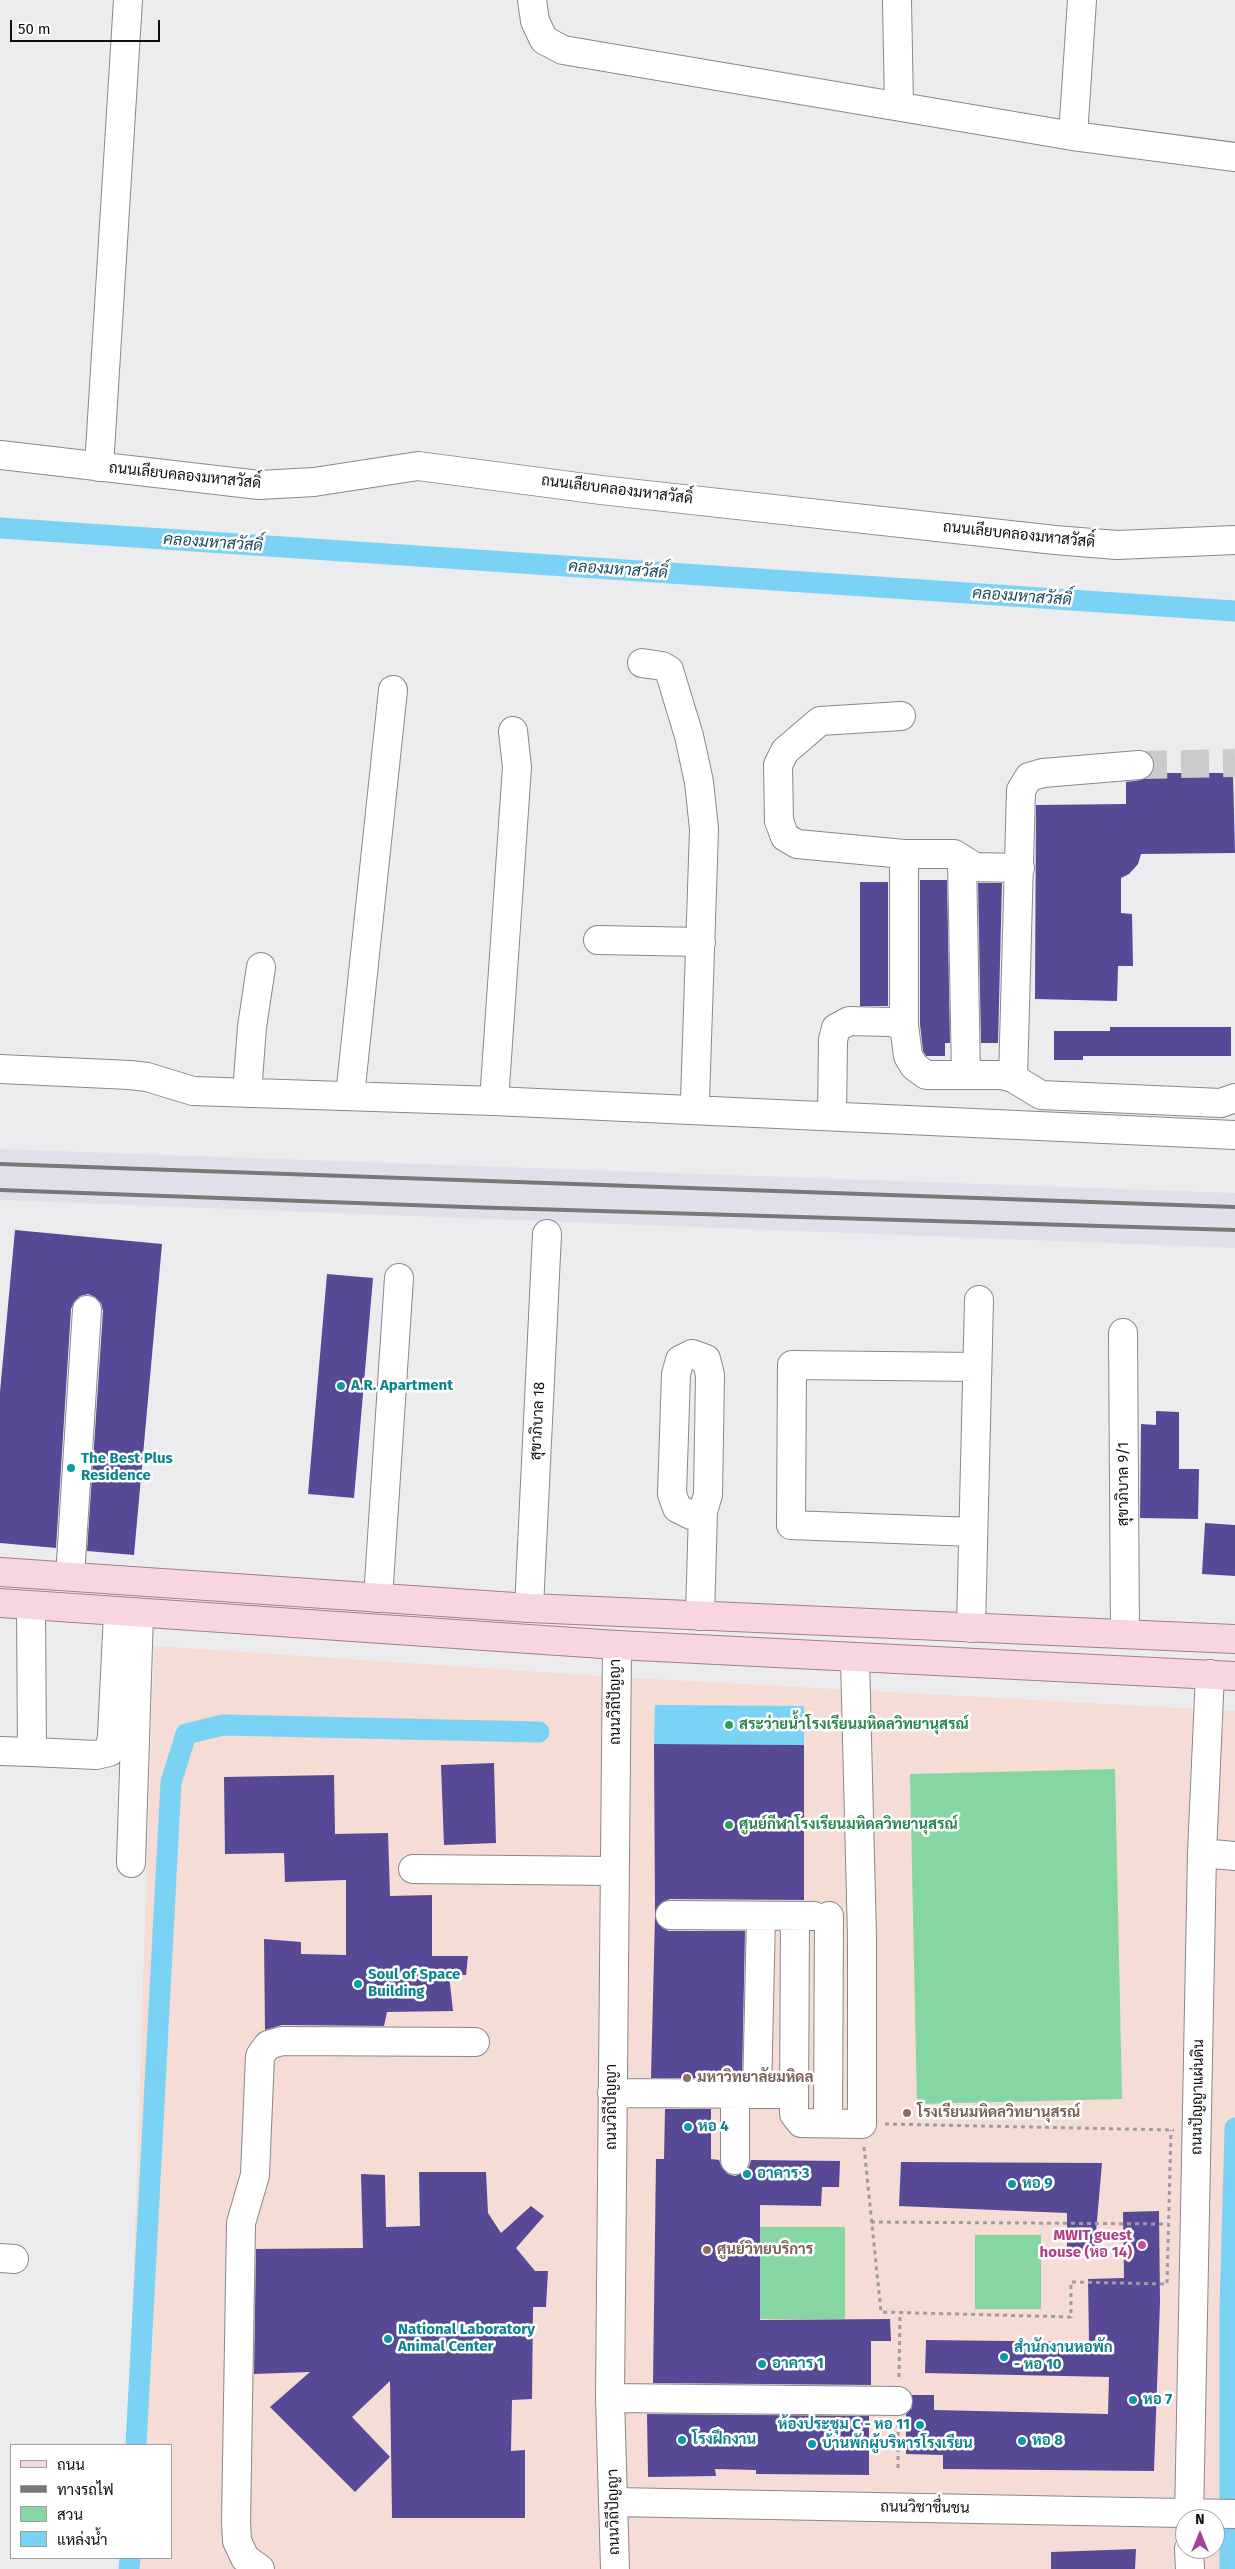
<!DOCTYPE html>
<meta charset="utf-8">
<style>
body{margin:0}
#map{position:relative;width:1235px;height:2569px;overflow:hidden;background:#ececee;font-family:"Fira Sans",Sarabun,sans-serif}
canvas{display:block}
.legend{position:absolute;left:10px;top:2444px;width:162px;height:115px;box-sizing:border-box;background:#fff;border:1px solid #9f9f9f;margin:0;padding:6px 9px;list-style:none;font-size:15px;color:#0e0e0e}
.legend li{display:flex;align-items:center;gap:10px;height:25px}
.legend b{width:25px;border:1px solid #9f9f9f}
.north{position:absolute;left:1175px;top:2509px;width:50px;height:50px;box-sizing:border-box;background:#fff;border:1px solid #9f9f9f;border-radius:50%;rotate:0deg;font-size:14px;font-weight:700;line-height:20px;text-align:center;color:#0e0e0e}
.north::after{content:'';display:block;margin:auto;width:18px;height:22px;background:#a93fa0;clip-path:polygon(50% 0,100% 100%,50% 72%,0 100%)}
.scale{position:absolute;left:10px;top:20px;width:150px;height:22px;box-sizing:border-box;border:2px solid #0e0e0e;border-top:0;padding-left:6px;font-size:15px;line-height:18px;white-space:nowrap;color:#0e0e0e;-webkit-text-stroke:4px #fff;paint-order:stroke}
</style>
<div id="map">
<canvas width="1235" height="2569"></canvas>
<ul class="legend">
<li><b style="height:6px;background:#f8d6e0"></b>ถนน</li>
<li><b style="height:6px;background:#777778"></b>ทางรถไฟ</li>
<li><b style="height:14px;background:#85d6a2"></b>สวน</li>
<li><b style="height:14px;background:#7ad2f4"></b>แหล่งน้ำ</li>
</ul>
<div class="north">N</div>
<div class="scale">50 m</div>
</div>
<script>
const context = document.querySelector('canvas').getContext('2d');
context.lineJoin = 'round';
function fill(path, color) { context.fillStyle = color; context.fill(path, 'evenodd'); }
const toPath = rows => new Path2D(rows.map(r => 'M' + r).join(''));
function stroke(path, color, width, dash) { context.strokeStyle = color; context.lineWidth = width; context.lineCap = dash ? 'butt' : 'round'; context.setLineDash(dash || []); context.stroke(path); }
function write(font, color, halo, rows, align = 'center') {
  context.font = font + ' "Fira Sans",Sarabun,sans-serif'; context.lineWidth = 5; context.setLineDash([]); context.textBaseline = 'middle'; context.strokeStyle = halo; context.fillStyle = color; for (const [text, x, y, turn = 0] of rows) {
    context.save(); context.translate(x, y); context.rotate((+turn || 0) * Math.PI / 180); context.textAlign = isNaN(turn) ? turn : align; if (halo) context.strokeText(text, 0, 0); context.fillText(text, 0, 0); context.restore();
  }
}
fill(toPath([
 [0,1149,1235,1193,1235,1248,0,1200]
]), '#e1e0ea');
fill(toPath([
 [154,1646,616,1677,1235,1711,1235,2569,124,2569,124,2558,171,2558,171,2445,128,2445],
 [1185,2519,1215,2519,1215,2549,1185,2549]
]), '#f5dcd5');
fill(toPath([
 [1115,1769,1122,2099,917,2104,910,1774],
 [760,2227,845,2227,845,2319,760,2319],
 [975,2235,1041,2235,1041,2309,975,2309]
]), '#85d6a2');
fill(toPath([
 [655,1705,804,1706,804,1745,654,1744]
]), '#7ad2f4');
stroke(toPath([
 [0,528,1235,611],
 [136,2445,171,1782,186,1734,223,1725,539,1732],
 [129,2569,130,2558],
 [1230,2569,1230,2309,1235,2128]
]), '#7ad2f4', 21);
fill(toPath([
 [1152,773,1233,773,1235,853,1141,854,1138,864,1129,874,1121,878,1121,913,1132,914,1133,966,1118,966,1117,1001,1035,999,1036,805,1126,804,1126,782,1141,780],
 [920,880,947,880,950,1043,945,1043,945,1056,926,1056,923,1051,920,1024],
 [860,882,888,882,888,1006,860,1006],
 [978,883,1002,883,998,1043,981,1043],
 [1110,1027,1231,1027,1231,1056,1083,1056,1083,1060,1054,1060,1054,1031,1110,1031],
 [15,1230,162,1244,134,1555,87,1551,103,1311,101,1303,95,1297,88,1294,80,1296,74,1302,71,1309,56,1548,0,1543,0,1392],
 [327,1274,373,1278,354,1498,308,1494],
 [1156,1411,1179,1412,1179,1469,1199,1469,1198,1519,1140,1518,1141,1424,1156,1425],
 [1205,1523,1235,1525,1235,1576,1202,1574],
 [654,1744,804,1745,804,1900,670,1899,662,1902,655,1914],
 [494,1763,496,1843,444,1845,441,1765],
 [334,1775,335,1834,388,1833,390,1896,432,1895,432,1956,468,1956,466,1975,449,1975,453,2011,387,2012,384,2026,282,2025,265,2030,264,1939,301,1942,301,1954,346,1955,346,1880,285,1882,284,1853,225,1854,224,1777],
 [655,1916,662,1928,669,1931,745,1931,742,2078,651,2078],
 [665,2109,711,2109,711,2159,719,2160,722,2168,728,2174,735,2176,743,2173,749,2167,751,2160,840,2161,839,2187,822,2187,821,2206,760,2205,760,2320,890,2319,891,2341,871,2341,871,2385,653,2383,656,2159,664,2159],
 [901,2162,1102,2163,1094,2255,1067,2255,1067,2213,899,2206],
 [419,2172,486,2172,488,2213,501,2233,531,2206,544,2216,516,2248,535,2271,548,2271,546,2307,533,2307,532,2399,512,2400,511,2451,525,2450,525,2518,392,2518,390,2381,352,2417,390,2457,355,2492,270,2407,310,2372,254,2374,256,2249,363,2248,361,2174,385,2175,386,2227,420,2226],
 [1159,2211,1160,2302,1154,2471,943,2469,943,2455,906,2454,906,2414,912,2408,912,2395,934,2395,934,2410,1108,2414,1109,2377,925,2373,926,2340,1089,2342,1088,2279,1124,2278,1123,2212],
 [647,2414,869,2416,869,2475,756,2474,756,2470,715,2469,716,2476,648,2477],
 [1136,2549,1135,2569,1051,2569,1051,2552]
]), '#584996');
stroke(toPath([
 [1139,765,1235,763]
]), '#cbcbcc', 28, [28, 14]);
const minor = toPath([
 [532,0,535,21,544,40,563,50,1073,136,1235,157],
 [897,0,899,106],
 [1073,136,1082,0],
 [0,455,259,485,314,482,418,466,601,490,1055,540,1117,545,1235,540],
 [99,467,128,0],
 [642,663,662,666,669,670,689,736,699,782,704,829,695,1100,697,1110],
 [901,716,820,721,785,751,778,765,779,821,785,837,797,844,904,854,954,854,975,867,1020,868],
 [904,854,904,1025],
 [962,861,966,1075],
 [598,940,701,942],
 [0,1069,130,1075,147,1077,193,1091,494,1101,1235,1135],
 [1013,1078,1021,790,1029,777,1043,773,1139,765],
 [247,1093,252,1027,261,967],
 [350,1096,393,690],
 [494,1101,517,767,513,731],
 [832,1116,833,1040,836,1028,849,1021,890,1022,904,1025,908,1056,914,1066,926,1075,1001,1075,1013,1078,1041,1095,1221,1103,1235,1098],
 [1123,1333,1125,1634],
 [692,1354,706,1359,710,1375,708,1495,703,1511,691,1515,677,1508,672,1494,676,1374,680,1360,692,1354],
 [973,1532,791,1525,792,1365,977,1367],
 [70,1576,87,1310],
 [378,1598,399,1278],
 [529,1608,547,1234],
 [700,1616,703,1511],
 [971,1628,979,1300],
 [0,1751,32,1752,31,1606],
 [32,1752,96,1755,109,1752,112,1736,118,1613],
 [1202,1853,1235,1856],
 [131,1863,139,1614],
 [413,1869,614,1871],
 [670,1915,814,1916],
 [795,1916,794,2114,801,2123,862,2124,862,1938,855,1658],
 [612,2093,794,2094],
 [757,2094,761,1916],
 [828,2123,829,1916],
 [735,2160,735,2094],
 [0,2258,14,2259],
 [610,2398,898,2401],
 [615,2502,1235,2514],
 [1189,2519,1202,1853,1210,1674],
 [1189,2549,1190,2569],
 [260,2569,245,2558,237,2541,236,2522,241,2223,255,2175,260,2056,268,2045,282,2041,475,2042],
 [615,2569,610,2398,617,1645]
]);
const major = toPath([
 [0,1572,529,1608,1235,1639],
 [0,1603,617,1645,1235,1676]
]);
stroke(minor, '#89898b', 30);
stroke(major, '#a47e89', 30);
stroke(toPath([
 [885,2124,1174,2130],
 [864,2147,881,2312,1071,2317,1071,2282,1167,2284,1171,2130],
 [871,2222,1168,2224],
 [899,2377,900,2313],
 [898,2468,898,2423]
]), '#9d9d9e', 3, [4, 4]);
stroke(minor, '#fff', 28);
stroke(major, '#f8d6e0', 28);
stroke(toPath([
 [0,1164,1235,1207],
 [0,1190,466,1207,1235,1230]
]), '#777778', 4);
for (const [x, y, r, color] of [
 [341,1386,5,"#0f9aa8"],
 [71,1468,5,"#0f9aa8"],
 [729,1725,5,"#2e9e5b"],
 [729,1825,5,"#2e9e5b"],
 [358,1984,5,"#0f9aa8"],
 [687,2078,5,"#8d6e63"],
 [907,2113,5,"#8d6e63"],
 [688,2127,5,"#0f9aa8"],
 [747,2174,5,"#0f9aa8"],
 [1012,2184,5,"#0f9aa8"],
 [1142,2245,5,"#d1479c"],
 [707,2250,5,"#8d6e63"],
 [388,2339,5,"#0f9aa8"],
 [1004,2357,5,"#0f9aa8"],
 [762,2364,5,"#0f9aa8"],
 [1133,2400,5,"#0f9aa8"],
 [920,2425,5,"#0f9aa8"],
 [682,2440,5,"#0f9aa8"],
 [1022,2441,5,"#0f9aa8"],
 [812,2444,5,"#0f9aa8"]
]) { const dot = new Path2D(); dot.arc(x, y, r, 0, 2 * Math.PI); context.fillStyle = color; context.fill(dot); stroke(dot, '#fff', 2); }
write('15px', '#0e0e0e', '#fff', [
 ["ถนนเลียบคลองมหาสวัสดิ์",185,476,6],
 ["ถนนเลียบคลองมหาสวัสดิ์",617,490,7],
 ["ถนนเลียบคลองมหาสวัสดิ์",1019,535,6],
 ["สุขาภิบาล 18",538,1421,-87],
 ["สุขาภิบาล 9/1",1124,1484,-90],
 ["ถนนวิถีปัญญา",616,1702,-90],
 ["ถนนปัญญาแผ่นดิน",1198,2097,-89],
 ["ถนนวิถีปัญญา",612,2107,-90],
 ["ถนนวิชาชื่นชน",925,2508,1],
 ["ถนนวิถีปัญญา",614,2512,-91]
]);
write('bold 15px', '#0d838f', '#fff', [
 ["A.R. Apartment",351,1386],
 ["The Best Plus",81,1459],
 ["Residence",81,1476],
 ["Soul of Space",368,1975],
 ["Building",368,1992],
 ["หอ 4",698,2127],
 ["อาคาร 3",757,2174],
 ["หอ 9",1022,2184],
 ["National Laboratory",398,2330],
 ["Animal Center",398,2347],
 ["สำนักงานหอพัก",1014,2348],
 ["- หอ 10",1014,2365],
 ["อาคาร 1",772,2364],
 ["หอ 7",1143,2400],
 ["ห้องประชุม C - หอ 11",910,2425,"right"],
 ["โรงฝึกงาน",692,2440],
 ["หอ 8",1032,2441],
 ["บ้านพักผู้บริหารโรงเรียน",822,2444]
], 'left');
write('bold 15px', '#27864d', '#fff', [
 ["สระว่ายน้ำโรงเรียนมหิดลวิทยานุสรณ์",739,1725],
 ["ศูนย์กีฬาโรงเรียนมหิดลวิทยานุสรณ์",739,1825]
], 'left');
write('bold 15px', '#785e54', '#fff', [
 ["มหาวิทยาลัยมหิดล",697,2078],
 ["โรงเรียนมหิดลวิทยานุสรณ์",917,2113],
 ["ศูนย์วิทยบริการ",717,2250]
], 'left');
write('bold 15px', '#b23c85', '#fff', [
 ["MWIT guest",1132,2236],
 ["house (หอ 14)",1132,2253]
], 'right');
write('italic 16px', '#194b5d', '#fff', [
 ["คลองมหาสวัสดิ์",213,543,4],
 ["คลองมหาสวัสดิ์",618,570,4],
 ["คลองมหาสวัสดิ์",1022,597,4]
]);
</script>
